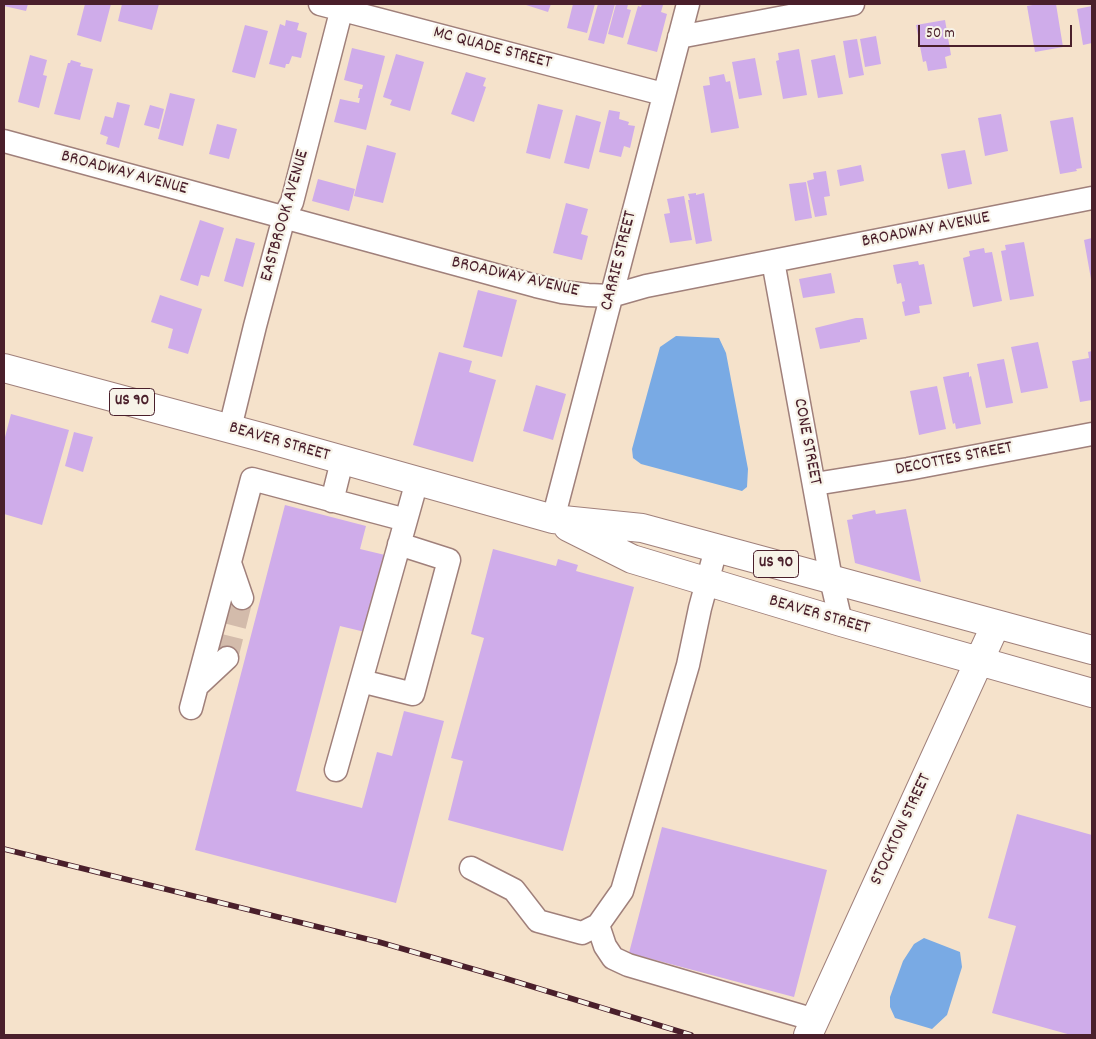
<!DOCTYPE html>
<style>
body{margin:0}
#map{position:relative;width:1096px;height:1039px;overflow:hidden;background:#f5e2cb;font-family:Dekko,sans-serif}
canvas{display:block}
.frame{position:absolute;inset:0;border:5px solid #4a1f2b;pointer-events:none}
.scale{position:absolute;left:918px;top:25px;width:154px;height:22px;box-sizing:border-box;border:2px solid #4a1f2b;border-top:0;padding-left:6px;font-size:15px;line-height:18px;white-space:nowrap;color:#4a1f2b;-webkit-text-stroke:4px #f7f3e8;paint-order:stroke}
</style>
<div id="map">
<canvas width="1096" height="1039"></canvas>
<div class="frame"></div>
<div class="scale">50 m</div>
</div>
<script>
const context = document.querySelector('canvas').getContext('2d');
context.lineJoin = 'round';
function fill(path, color) { context.fillStyle = color; context.fill(path, 'evenodd'); }
const toPath = rows => new Path2D(rows.map(r => 'M' + r).join(''));
function stroke(path, color, width, dash) { context.strokeStyle = color; context.lineWidth = width; context.lineCap = dash ? 'butt' : 'round'; context.setLineDash(dash || []); context.stroke(path); }
function write(font, color, halo, rows, align = 'center') {
  context.font = font + ' Dekko,sans-serif'; context.lineWidth = 4.5; context.setLineDash([]); context.textBaseline = 'middle'; context.strokeStyle = halo; context.fillStyle = color; for (const [text, x, y, turn = 0] of rows) {
    context.save(); context.translate(x, y); context.rotate((+turn || 0) * Math.PI / 180); context.textAlign = isNaN(turn) ? turn : align; if (halo) context.strokeText(text, 0, 0); context.fillText(text, 0, 0); context.restore();
  }
}
fill(toPath([
 [676,336,719,338,726,353,748,469,747,487,742,491,641,464,633,458,632,449,660,347],
 [924,938,960,952,962,967,947,1015,932,1029,895,1018,890,1007,890,997,903,961,914,944]
]), '#79aae4');
fill(toPath([
 [4,4,28,4,26,11,4,6],
 [85,4,111,4,101,42,77,35],
 [122,4,159,4,152,30,118,21],
 [523,4,551,4,548,12],
 [573,4,595,4,587,33,567,28],
 [598,4,615,4,604,44,588,40],
 [616,4,628,4,627,9,631,10,623,38,608,34],
 [642,4,663,5,661,12,667,14,657,52,627,44,638,6,641,7],
 [1038,4,1056,4,1063,47,1035,52,1027,6],
 [1092,6,1092,43,1083,45,1077,9],
 [286,20,299,23,297,30,307,33,301,58,292,56,289,64,286,64,285,68,269,64,280,24,285,26],
 [945,20,951,55,945,57,947,68,928,71,926,61,923,62,916,25],
 [245,25,268,31,255,78,232,72],
 [876,36,881,64,865,67,860,39],
 [857,39,864,75,849,78,843,41],
 [352,48,385,56,366,130,334,122,340,99,359,103,360,98,358,98,360,89,362,89,363,85,344,80],
 [799,49,807,95,783,99,776,61,779,60,778,53],
 [396,54,424,62,410,111,390,105,392,100,383,97],
 [30,55,47,60,43,75,47,76,39,108,18,102],
 [835,55,843,94,818,98,811,60],
 [755,58,762,95,739,99,732,62],
 [71,60,81,63,80,66,93,69,80,120,54,114,68,63,70,63],
 [466,72,486,78,483,86,486,87,474,122,451,114],
 [724,74,726,82,730,81,739,128,711,133,703,86,710,85,709,77],
 [170,93,195,99,183,146,158,139],
 [117,102,130,105,119,148,106,144,108,137,100,134,105,116,113,118],
 [538,104,563,110,550,159,526,153],
 [150,105,164,109,159,129,144,125],
 [609,110,620,112,619,119,629,122,628,125,635,126,630,148,624,146,621,157,599,152],
 [1001,114,1008,151,985,156,978,118],
 [576,115,601,122,589,169,564,163],
 [1073,117,1082,168,1076,169,1077,171,1060,174,1050,121],
 [217,124,237,129,229,159,209,154],
 [367,145,396,153,383,203,354,196],
 [965,150,972,184,948,189,941,154],
 [861,165,864,181,840,186,837,170],
 [826,171,830,196,824,197,827,215,815,217,807,181,814,179,813,173],
 [318,179,355,189,349,211,312,201],
 [806,182,812,218,795,221,789,184],
 [696,193,696,195,704,193,712,241,696,244,688,200,690,200,688,194],
 [684,196,692,240,670,243,664,214,670,213,667,199],
 [566,203,588,209,581,234,588,236,582,260,553,253],
 [200,220,224,228,209,277,201,275,198,286,180,280],
 [236,238,255,243,243,287,224,281],
 [1092,238,1092,279,1091,279,1084,240],
 [1024,242,1034,296,1010,300,1001,251,1006,250,1005,245],
 [984,248,985,253,992,252,1002,301,973,307,963,258,970,256,969,251],
 [918,261,919,265,924,264,932,304,919,306,920,313,905,316,902,302,905,301,901,283,897,284,893,265],
 [831,273,835,293,803,298,799,279],
 [478,290,517,300,502,357,463,347],
 [160,295,202,309,188,354,168,348,173,329,151,322],
 [856,318,863,318,867,339,860,340,860,342,820,349,815,328],
 [1038,342,1048,388,1021,393,1011,347],
 [1092,351,1092,400,1080,402,1072,361,1089,358,1088,352],
 [439,352,472,361,469,372,496,380,473,462,413,445],
 [1004,359,1013,403,986,408,977,364],
 [969,372,969,377,971,376,981,424,956,429,955,423,953,424,943,377],
 [536,385,566,394,553,440,523,431],
 [937,386,946,429,919,435,910,391],
 [11,414,69,430,42,525,4,514,4,441],
 [74,432,93,437,83,472,65,466],
 [285,505,366,526,360,549,385,555,365,632,340,626,296,791,362,808,377,752,392,756,404,711,444,721,396,903,195,850],
 [906,509,921,582,855,563,847,520,853,519,852,515,875,510,876,514],
 [493,549,556,566,558,559,578,565,576,571,634,587,563,851,448,820,463,761,451,758,484,638,471,634],
 [1017,814,1092,835,1092,1035,1071,1035,992,1013,1016,926,988,918],
 [662,827,827,870,794,997,629,953]
]), '#cfacea');
stroke(toPath([
 [227,658,242,598]
]), '#d3bbab', 22, [22, 11]);
const minor = toPath([
 [320,4,663,94],
 [679,37,853,4],
 [4,141,536,286,562,292,588,295,611,296,646,286,1092,198],
 [773,261,831,579,841,622],
 [230,428,255,326,284,217,292,202,343,4],
 [815,484,908,469,1092,434],
 [332,501,342,461],
 [553,519,688,4],
 [230,563,242,598],
 [361,681,413,694,449,560,399,544],
 [197,686,227,658],
 [191,708,252,479,406,520],
 [336,770,417,481],
 [471,868,514,890,538,921,582,933,598,925,622,891,688,665,700,608,716,549],
 [598,925,605,946,613,958,628,965,815,1020]
]);
const major = toPath([
 [4,368,261,437,553,519,642,528,1092,650],
 [568,527,632,559,841,622,1092,693],
 [808,1035,996,624]
]);
stroke(minor, '#a0807b', 25);
stroke(major, '#a0807b', 30);
stroke(minor, '#fff', 22);
stroke(major, '#fff', 28);
const rail = toPath([
 [4,849,379,942,504,978,691,1035]
]);
stroke(rail, '#4a1f2b', 5.5);
stroke(rail, '#f7f3e8', 4, [11]);
for (const [x, y, w] of [
 [132,402,45],
 [776,564,45]
]) { const box = new Path2D(); box.roundRect(x - w / 2, y - 13.5, w, 27, 4); context.fillStyle = '#f7f3e8'; context.fill(box); stroke(box, '#4a1f2b', 1); }
write('bold 16px', '#4a1f2b', null, [
 ["US 90",132,402],
 ["US 90",776,564]
]);
write('18px', '#4a1f2b', '#f7f3e8', [
 ["MC QUADE STREET",492,49,15],
 ["BROADWAY AVENUE",124,174,15],
 ["EASTBROOK AVENUE",286,216,-74],
 ["BROADWAY AVENUE",926,231,-11],
 ["CARRIE STREET",620,261,-76],
 ["BROADWAY AVENUE",515,278,13],
 ["CONE STREET",806,442,79],
 ["BEAVER STREET",279,443,16],
 ["DECOTTES STREET",954,460,-11],
 ["BEAVER STREET",819,616,16],
 ["STOCKTON STREET",902,830,-65]
]);
</script>
